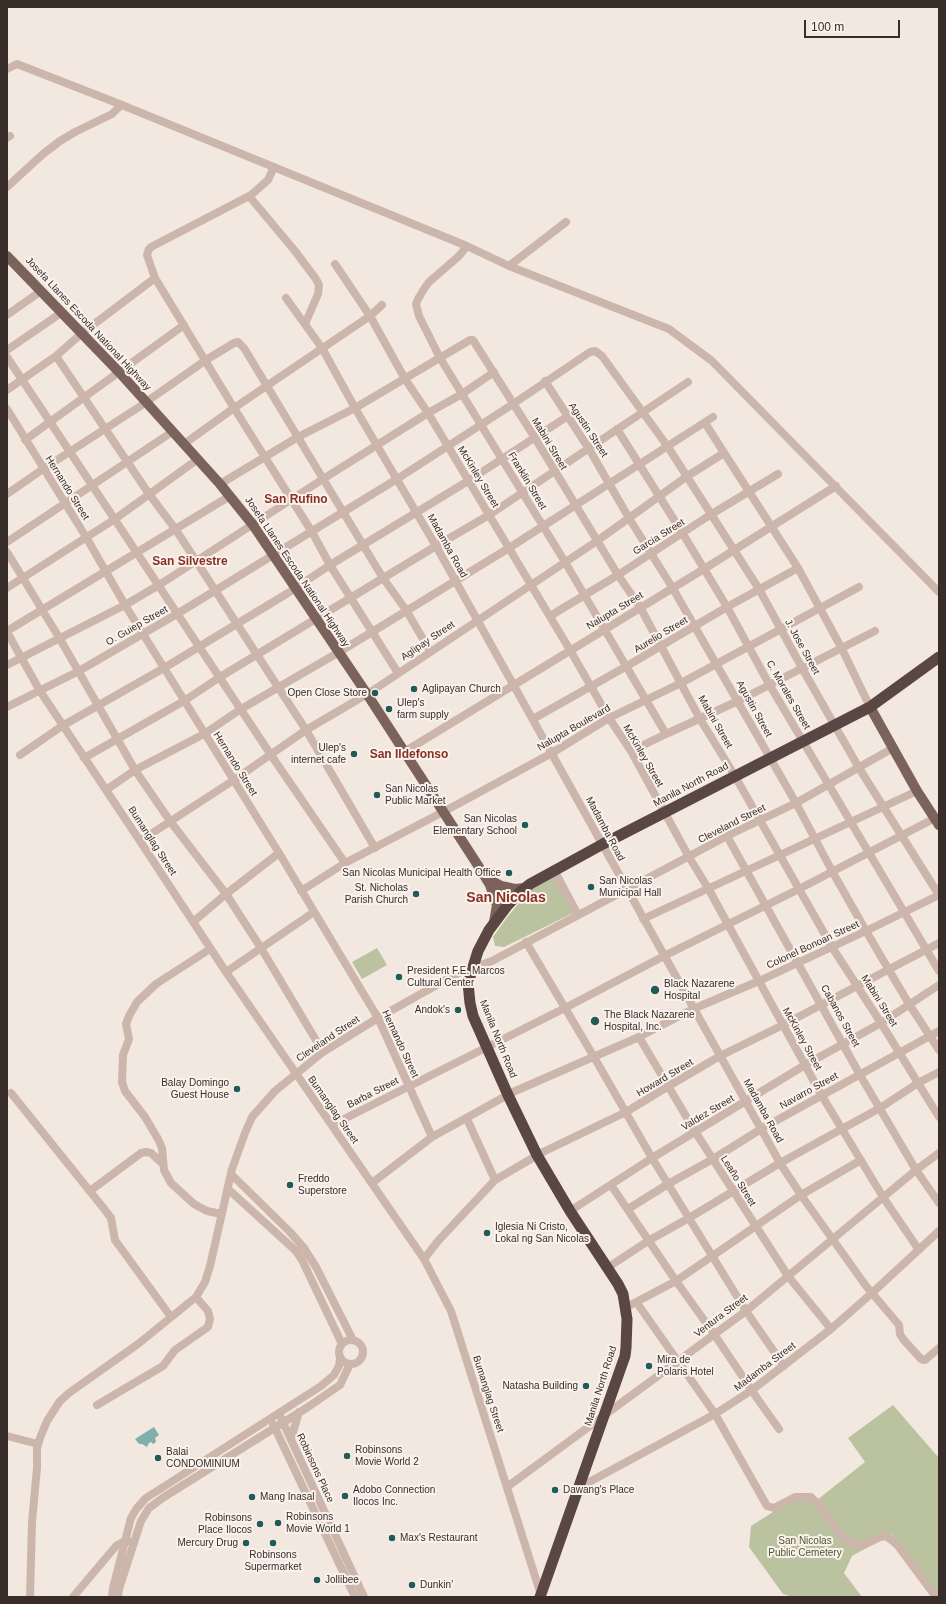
<!DOCTYPE html>
<meta charset="utf-8">
<style>
body{margin:0}
#map{position:relative;width:946px;height:1604px;overflow:hidden;background:#f3e8e0;font-family:Arial,sans-serif}
canvas{display:block}
.frame{position:absolute;inset:0;border:8px solid #392d2a;pointer-events:none}
.scale{position:absolute;left:804px;top:20px;width:96px;height:18px;box-sizing:border-box;border:2px solid #392d2a;border-top:0;padding-left:5px;font-size:12px;line-height:14px;white-space:nowrap;color:#392d2a;-webkit-text-stroke:3px #faf2ec;paint-order:stroke}
</style>
<div id="map">
<canvas width="946" height="1604"></canvas>
<div class="frame"></div>
<div class="scale">100 m</div>
</div>
<script>
const context = document.querySelector('canvas').getContext('2d');
context.lineJoin = 'round';
function fill(path, color) { context.fillStyle = color; context.fill(path, 'evenodd'); }
const toPath = rows => new Path2D(rows.map(r => 'M' + r).join(''));
function stroke(path, color, width, dash) { context.strokeStyle = color; context.lineWidth = width; context.lineCap = dash ? 'butt' : 'round'; context.setLineDash(dash || []); context.stroke(path); }
function write(font, color, halo, rows, align = 'center') {
  context.font = font + ' Arial,sans-serif'; context.lineWidth = 4; context.setLineDash([]); context.textBaseline = 'middle'; context.strokeStyle = halo; context.fillStyle = color; for (const [text, x, y, turn = 0] of rows) {
    context.save(); context.translate(x, y); context.rotate((+turn || 0) * Math.PI / 180); context.textAlign = isNaN(turn) ? turn : align; if (halo) context.strokeText(text, 0, 0); context.fillText(text, 0, 0); context.restore();
  }
}
fill(toPath([
 [554,876,573,913,504,947,495,946,493,937,508,916,531,889],
 [377,948,387,965,362,979,352,962],
 [893,1405,939,1458,939,1595,891,1534,852,1556,844,1573,862,1597,793,1597,783,1594,749,1547,751,1526,795,1498,817,1500,865,1462,848,1438]
]), '#bbc29f');
fill(toPath([
 [154,1427,159,1435,155,1438,156,1441,155,1443,153,1444,151,1442,149,1443,147,1447,142,1444,139,1444,135,1439]
]), '#7fb0ac');
stroke(toPath([
 [7,69,17,64,117,103,467,246,509,266,669,329,712,361,939,592],
 [7,138,10,136],
 [274,167,268,180,251,195,151,247,149,249,147,255,155,278,234,408,312,532,330,565,398,673],
 [7,187,43,154,60,141,75,132,112,114,121,105],
 [249,196,295,251,316,279,319,285,318,294,305,324],
 [467,246,459,256,429,282,424,289,418,299,416,304,419,316,440,358,565,562,666,734],
 [335,264,370,316,405,379,428,413,570,650,609,718,631,751,689,857,708,888,822,1096,883,1197,919,1250],
 [509,266,566,222],
 [286,298,322,348,355,408,436,546,780,1163,801,1195,866,1286,899,1325,900,1334,903,1339,921,1359,925,1360,939,1348],
 [7,315,41,291],
 [7,350,61,313],
 [56,356,149,494,176,530,237,624,306,730,375,848],
 [7,357,271,755,345,863],
 [545,381,589,449,629,518,672,587,796,803,832,871,866,931,909,1004,939,1050],
 [7,390,56,356,81,334,155,278],
 [7,409,86,537,125,605,279,853,378,1018,432,1137],
 [705,423,798,568,842,649,870,707],
 [617,429,683,534,727,607,769,684,939,971],
 [25,440,184,325],
 [184,444,234,408,370,316,382,305],
 [220,484,298,437,355,408,470,340,473,340,535,438,618,575,640,607,700,719,732,771,832,947,881,1023,939,1117],
 [7,494,43,469,139,407,206,360,234,343,238,342,244,348,383,578,406,610,430,651],
 [7,542,172,432],
 [7,552,60,639,135,770,170,821,226,894,261,948,323,1052],
 [7,588,115,519,198,459],
 [550,616,618,575,710,515,778,474],
 [7,631,230,496],
 [7,632,40,691,140,841,226,972,424,1259,451,1311,541,1595],
 [7,665,125,605,159,585,323,479,428,413,462,394,494,372],
 [7,707,79,671,177,614,397,479,513,404,590,352,595,351,602,356,668,447,759,589,802,668,859,768,939,895],
 [533,719,627,666,727,607,798,568],
 [631,751,666,734,738,701,875,631],
 [404,752,704,569,836,486],
 [20,755,62,726,164,668,288,593,330,565,468,481,568,416],
 [84,758,184,701,220,677,436,546,489,515,688,382],
 [106,790,135,770,204,734,241,709,341,651,509,548,713,417],
 [727,836,860,1075,916,1170,939,1203],
 [140,841,234,780,306,730,369,693,597,541,686,477,724,453],
 [554,870,578,915],
 [301,891,345,863,443,812,552,753,609,718,681,683,859,587],
 [643,919,917,791],
 [193,922,226,894,279,853],
 [526,942,594,1057,652,1158,746,1311,784,1366],
 [210,949,156,984,137,1002,129,1016,126,1024,129,1039,123,1055,122,1082,125,1091,145,1117,158,1139,162,1148,164,1170,171,1183,194,1204,207,1211,221,1214],
 [226,972,314,912],
 [639,1037,696,1133,788,1276,831,1329],
 [11,1093,105,1210,111,1218,115,1240,171,1317],
 [467,1119,495,1180],
 [332,1125,565,1008,664,956,799,889,935,818],
 [231,1174,290,1232,304,1248,316,1267,353,1340],
 [372,1183,432,1137,513,1092,639,1037,693,1009,759,981,866,931,939,895],
 [611,1185,676,1281,714,1334,759,1401,779,1429],
 [228,1189,296,1251,302,1260,342,1344],
 [90,1191,141,1153,146,1152,151,1153,163,1164],
 [628,1209,668,1184,713,1159,761,1129,939,1031],
 [570,1211,652,1158,805,1065,881,1023,939,985],
 [424,1259,438,1241,495,1180,543,1152,626,1112,667,1087,720,1056,783,1025,939,943],
 [607,1268,648,1241,689,1218,780,1163,880,1108,918,1083,939,1072],
 [637,1303,715,1414,767,1506,774,1508,795,1497,811,1497,823,1509,840,1534,849,1543,862,1546,880,1537,886,1536,894,1542,899,1547,936,1597],
 [625,1308,676,1281,801,1195,861,1160],
 '339 1352a12 12 0 1 1 24 0a12 12 0 1 1-24 0Z',
 [97,1405,163,1366,175,1350,208,1327,210,1319,208,1311,196,1297],
 [281,1418,364,1597],
 [273,1424,355,1597],
 [7,1436,38,1444],
 [291,1439,299,1412],
 [507,1487,746,1311,916,1170,939,1153],
 [580,1487,715,1414,752,1390,831,1329,872,1293,939,1231],
 [30,1597,32,1522,37,1468,37,1448,40,1438,47,1421,60,1401,69,1393,138,1344,196,1297,205,1282,210,1266,232,1169,245,1133,252,1117,275,1091,323,1052,378,1018,458,973,492,961,727,836,796,803,893,748],
 [73,1597,116,1546,123,1542,128,1541],
 [112,1597,113,1588,131,1518,137,1508,146,1498,321,1386,334,1375,339,1366,340,1358],
 [118,1597,119,1589,141,1521,149,1508,164,1497,308,1407,340,1385,350,1364]
]), '#ccb6ab', 8);
stroke(toPath([
 [7,256,119,372,220,484,253,525,367,694,479,867,490,885,497,905,494,922],
 [870,707,917,791,939,825],
 [486,878,501,886,515,889,525,888]
]), '#7b635c', 10);
stroke(toPath([
 [540,1597,625,1356,626,1348,627,1319,623,1294,618,1284,570,1211,537,1155,508,1095,473,1016,470,1003,468,983,478,951,489,930,507,906,519,893,530,884,603,844,870,707,939,657]
]), '#5a4642', 11);
for (const [x, y, r, color] of [
 [414,689,4,"#205b58"],
 [375,693,4,"#205b58"],
 [389,709,4,"#205b58"],
 [354,754,4,"#205b58"],
 [377,795,4,"#205b58"],
 [525,825,4,"#205b58"],
 [509,873,4,"#205b58"],
 [591,887,4,"#205b58"],
 [416,894,4,"#205b58"],
 [399,977,4,"#205b58"],
 [655,990,5,"#205b58"],
 [458,1010,4,"#205b58"],
 [595,1021,5,"#205b58"],
 [237,1089,4,"#205b58"],
 [290,1185,4,"#205b58"],
 [487,1233,4,"#205b58"],
 [649,1366,4,"#205b58"],
 [586,1386,4,"#205b58"],
 [347,1456,4,"#205b58"],
 [158,1458,4,"#205b58"],
 [555,1490,4,"#205b58"],
 [345,1496,4,"#205b58"],
 [252,1497,4,"#205b58"],
 [278,1523,4,"#205b58"],
 [260,1524,4,"#205b58"],
 [392,1538,4,"#205b58"],
 [246,1543,4,"#205b58"],
 [273,1543,4,"#205b58"],
 [317,1580,4,"#205b58"],
 [412,1585,4,"#205b58"]
]) { const dot = new Path2D(); dot.arc(x, y, r, 0, 2 * Math.PI); context.fillStyle = color; context.fill(dot); stroke(dot, '#faf2ec', 1.5); }
write('10px', '#392d2a', '#faf2ec', [
 ["Josefa Llanes Escoda National Highway",88,324,47],
 ["Agustin Street",588,430,57],
 ["Mabini Street",549,444,59],
 ["McKinley Street",478,477,59],
 ["Franklin Street",527,481,59],
 ["Hernando Street",67,488,58],
 ["Garcia Street",659,537,-32],
 ["Madamba Road",447,546,61],
 ["Josefa Llanes Escoda National Highway",297,572,56],
 ["Nalupta Street",615,611,-31],
 ["O. Guiep Street",137,626,-30],
 ["Aurelio Street",661,635,-31],
 ["Aglipay Street",428,641,-34],
 ["J. Jose Street",802,647,61],
 ["C. Morales Street",788,695,60],
 ["Agustin Street",754,709,61],
 ["Mabini Street",715,722,60],
 ["Nalupta Boulevard",574,728,-30],
 ["McKinley Street",643,756,60],
 ["Hernando Street",235,764,58],
 ["Manila North Road",691,785,-28],
 ["Cleveland Street",732,824,-27],
 ["Madamba Road",605,829,62],
 ["Bumanglag Street",152,841,57],
 ["Colonel Bonoan Street",813,945,-25],
 ["Mabini Street",879,1001,58],
 ["Cabanos Street",840,1016,61],
 ["Cleveland Street",328,1039,-34],
 ["Manila North Road",498,1039,68],
 ["McKinley Street",802,1039,61],
 ["Hernando Street",400,1044,65],
 ["Howard Street",665,1078,-31],
 ["Navarro Street",809,1091,-29],
 ["Barba Street",373,1093,-27],
 ["Bumanglag Street",333,1110,55],
 ["Madamba Road",763,1111,61],
 ["Valdez Street",708,1113,-31],
 ["Leaño Street",738,1181,58],
 ["Ventura Street",721,1316,-37],
 ["Madamba Street",765,1367,-37],
 ["Manila North Road",601,1386,-72],
 ["Bumanglag Street",488,1394,72],
 ["Robinsons Place",315,1468,65]
]);
write('10px', '#392d2a', '#faf2ec', [
 ["Aglipayan Church",422,689],
 ["Open Close Store",367,693,"right"],
 ["Ulep's",397,703],
 ["farm supply",397,715],
 ["Ulep's",346,748,"right"],
 ["internet cafe",346,760,"right"],
 ["San Nicolas",385,789],
 ["Public Market",385,801],
 ["San Nicolas",517,819,"right"],
 ["Elementary School",517,831,"right"],
 ["San Nicolas Municipal Health Office",501,873,"right"],
 ["San Nicolas",599,881],
 ["Municipal Hall",599,893],
 ["St. Nicholas",408,888,"right"],
 ["Parish Church",408,900,"right"],
 ["President F.E. Marcos",407,971],
 ["Cultural Center",407,983],
 ["Black Nazarene",664,984],
 ["Hospital",664,996],
 ["Andok's",450,1010,"right"],
 ["The Black Nazarene",604,1015],
 ["Hospital, Inc.",604,1027],
 ["Balay Domingo",229,1083,"right"],
 ["Guest House",229,1095,"right"],
 ["Freddo",298,1179],
 ["Superstore",298,1191],
 ["Iglesia Ni Cristo,",495,1227],
 ["Lokal ng San Nicolas",495,1239],
 ["Mira de",657,1360],
 ["Polaris Hotel",657,1372],
 ["Natasha Building",578,1386,"right"],
 ["Robinsons",355,1450],
 ["Movie World 2",355,1462],
 ["Balai",166,1452],
 ["CONDOMINIUM",166,1464],
 ["Adobo Connection",353,1490],
 ["Ilocos Inc.",353,1502],
 ["Dawang's Place",563,1490],
 ["Mang Inasal",260,1497],
 ["Robinsons",286,1517],
 ["Movie World 1",286,1529],
 ["Robinsons",252,1518,"right"],
 ["Place Ilocos",252,1530,"right"],
 ["Max's Restaurant",400,1538],
 ["Mercury Drug",238,1543,"right"],
 ["Robinsons",273,1555,"center"],
 ["Supermarket",273,1567,"center"],
 ["Jollibee",325,1580],
 ["Dunkin'",420,1585]
], 'left');
write('10px', '#4d582e', '#faf2ec', [
 ["San Nicolas",805,1541],
 ["Public Cemetery",805,1553]
]);
write('bold 12px', '#883024', '#faf2ec', [
 ["San Rufino",296,500],
 ["San Silvestre",190,562],
 ["San Ildefonso",409,755]
]);
write('bold 14px', '#883024', '#faf2ec', [
 ["San Nicolas",506,898]
]);
</script>
